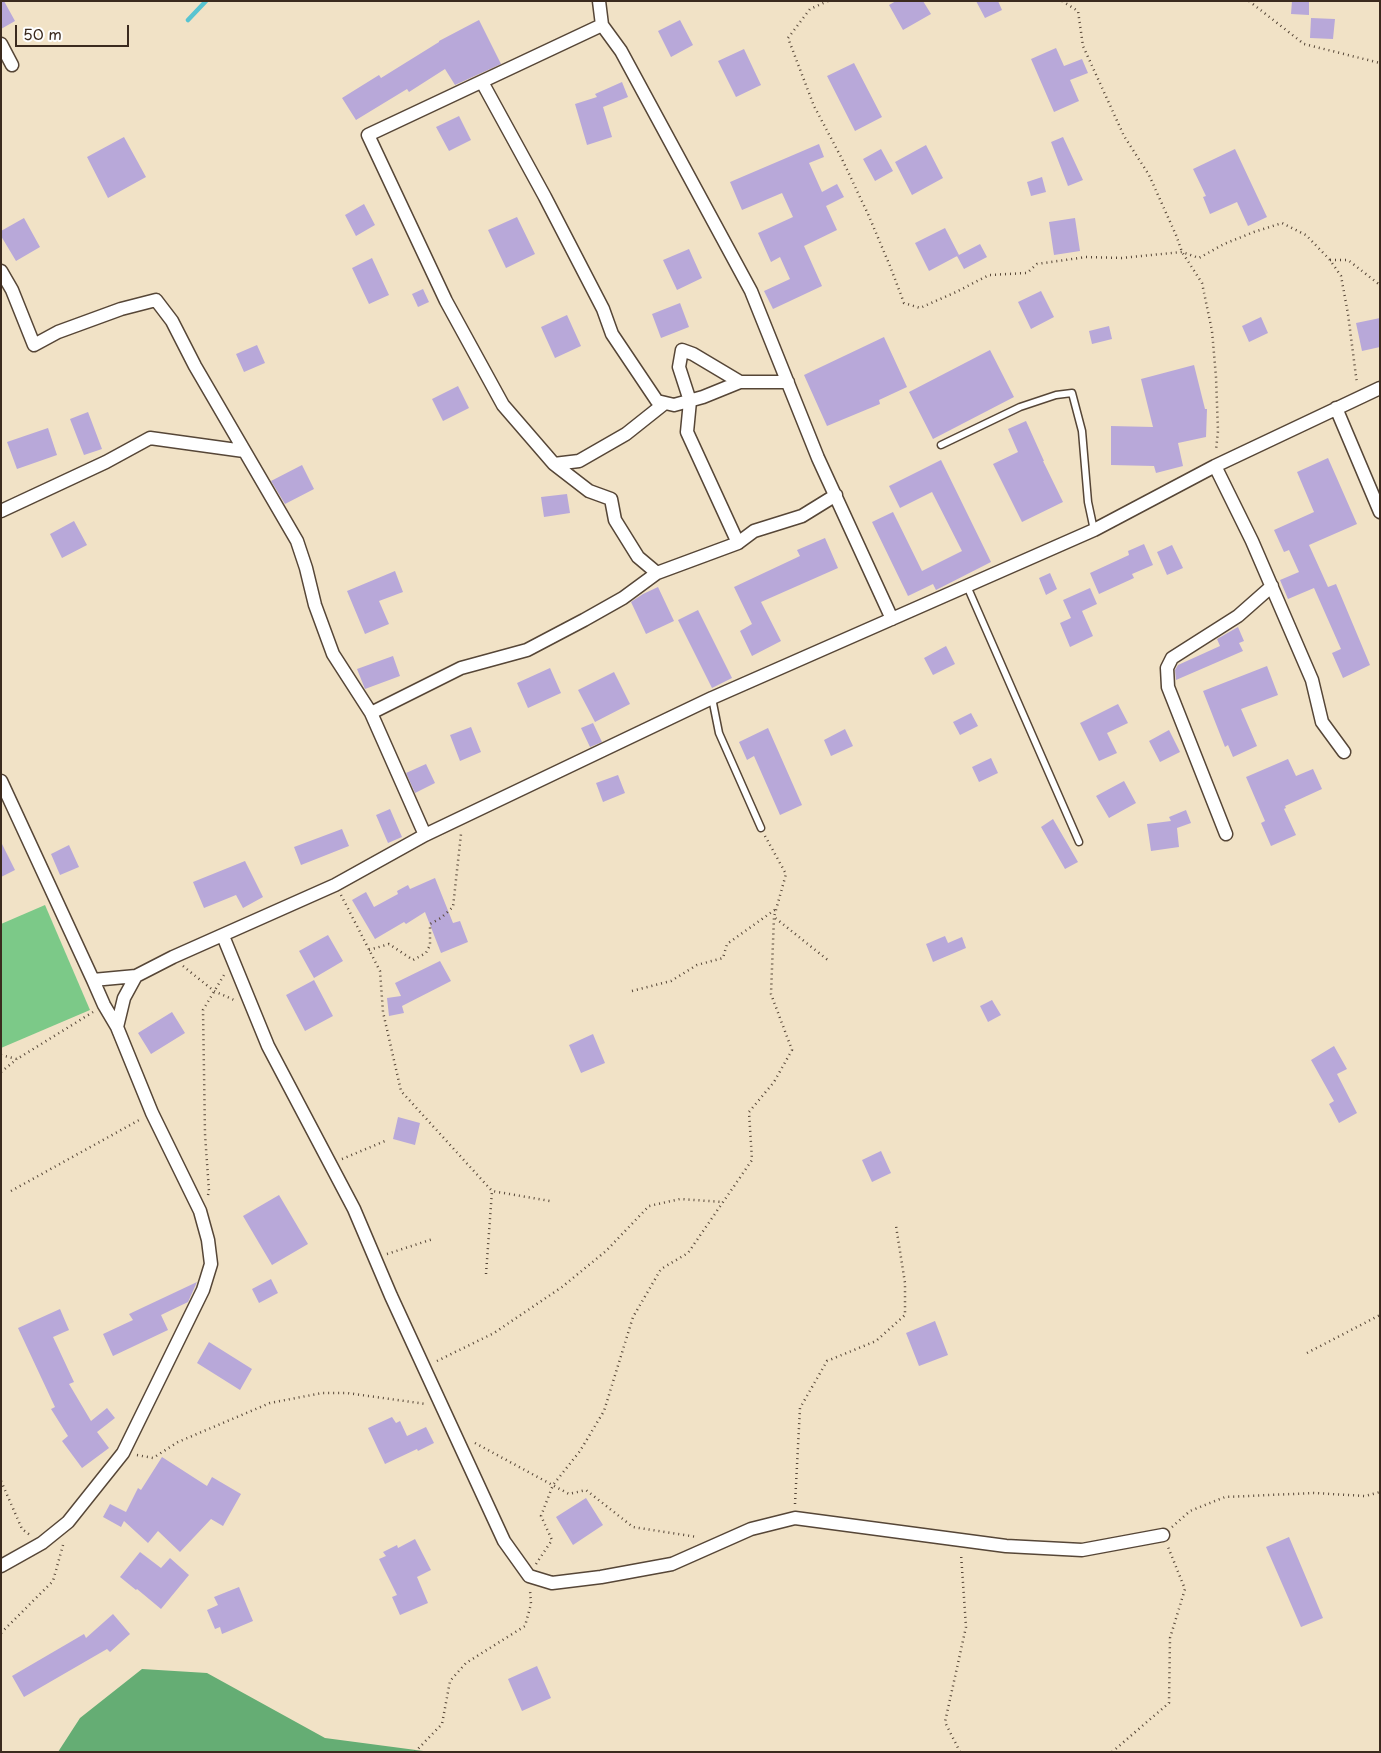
<!DOCTYPE html>
<style>
body{margin:0}
#map{position:relative;width:1381px;height:1753px;overflow:hidden;background:#f1e2c6;font-family:"Playpen Sans",sans-serif}
canvas{display:block}
.frame{position:absolute;inset:0;border:2px solid #3b2a1e;pointer-events:none}
.scale{position:absolute;left:15px;top:25px;width:114px;height:22px;box-sizing:border-box;border:2px solid #3b2a1e;border-top:0;padding-left:6px;font-size:15px;line-height:18px;white-space:nowrap;color:#3b2a1e;-webkit-text-stroke:4px #fff;paint-order:stroke}
</style>
<div id="map">
<canvas width="1381" height="1753"></canvas>
<div class="frame"></div>
<div class="scale">50 m</div>
</div>
<script>
const context = document.querySelector('canvas').getContext('2d');
context.lineJoin = 'round';
function fill(path, color) { context.fillStyle = color; context.fill(path, 'evenodd'); }
const toPath = rows => new Path2D(rows.map(r => 'M' + r).join(''));
function stroke(path, color, width, dash) { context.strokeStyle = color; context.lineWidth = width; context.lineCap = dash ? 'butt' : 'round'; context.setLineDash(dash || []); context.stroke(path); }
fill(toPath([
 [45,905,90,1010,1,1048,1,924]
]), '#7cc988');
fill(toPath([
 [142,1669,207,1673,325,1738,431,1752,58,1752,80,1718]
]), '#65ad74');
stroke(toPath([
 [188,20,206,1]
]), '#58c4d1', 4.5);
fill(toPath([
 [1,1,4,1,15,21,1,29],
 [896,1,923,1,931,14,903,30,889,5],
 [976,1,998,1,1002,10,985,18],
 [1292,1,1309,1,1309,15,1291,14],
 [1311,18,1335,19,1333,39,1310,38],
 [479,20,501,64,455,85,445,69,409,92,407,89,356,120,342,98,379,75,381,78,439,42,439,41],
 [680,20,693,45,671,57,658,31],
 [1056,48,1064,66,1082,59,1088,73,1070,80,1079,101,1054,112,1031,59],
 [744,49,761,85,736,97,718,61],
 [854,63,882,117,855,131,827,76],
 [622,82,628,97,603,107,612,137,587,145,575,104,597,97,595,94],
 [459,116,471,140,449,151,436,127],
 [124,137,146,177,108,198,87,157],
 [1063,137,1083,180,1068,186,1051,142],
 [819,144,824,157,809,163,822,192,837,184,844,197,826,206,837,230,804,246,822,286,773,309,764,291,790,279,780,257,771,262,758,233,793,217,782,193,742,210,730,182],
 [926,145,943,178,912,195,895,162],
 [881,149,893,171,875,181,863,159],
 [1235,149,1267,217,1248,226,1237,202,1210,214,1203,197,1206,196,1193,169],
 [1042,177,1046,192,1031,196,1027,182],
 [364,204,375,225,356,236,345,215],
 [517,217,535,254,506,268,488,230],
 [24,218,40,247,16,261,1,236,1,231],
 [1075,218,1080,251,1054,255,1049,222],
 [945,228,959,255,929,271,915,243],
 [980,244,987,257,964,269,957,256],
 [689,249,702,278,677,290,663,260],
 [372,258,389,295,369,304,352,268],
 [423,289,429,302,418,307,412,294],
 [1041,291,1054,317,1031,329,1018,302],
 [680,303,689,327,661,338,652,314],
 [567,315,581,346,555,358,541,327],
 [1261,317,1268,333,1249,342,1242,326],
 [1380,318,1380,347,1362,351,1356,323],
 [1109,326,1112,339,1092,344,1089,331],
 [884,337,907,387,879,400,880,404,827,426,804,375],
 [257,345,265,363,244,372,236,354],
 [990,350,1014,397,933,439,909,392],
 [1194,365,1205,409,1207,409,1206,437,1178,443,1183,466,1156,473,1154,466,1111,465,1111,426,1153,427,1141,379],
 [458,386,469,408,443,421,432,399],
 [88,412,102,449,84,455,70,419],
 [1026,421,1044,461,1043,461,1063,502,1022,522,993,464,1018,452,1008,429],
 [48,428,57,455,17,469,7,442],
 [1328,458,1357,524,1309,545,1328,587,1336,584,1370,665,1343,678,1332,653,1341,649,1314,588,1288,599,1280,580,1299,572,1289,550,1284,552,1274,530,1314,512,1297,472],
 [941,460,991,562,936,590,933,584,908,596,872,522,893,512,922,571,962,551,932,492,900,508,889,486],
 [302,465,314,489,285,504,271,481],
 [567,494,570,513,544,517,541,497],
 [74,521,87,545,62,558,50,534],
 [825,538,838,568,761,602,781,641,752,656,740,631,752,624,734,587,800,556,797,550],
 [1144,544,1153,565,1132,574,1134,578,1099,594,1090,573,1129,555,1128,551],
 [1172,545,1183,568,1167,575,1157,552],
 [395,571,403,592,379,601,389,624,365,634,347,591],
 [1050,573,1057,589,1046,595,1039,578],
 [658,587,674,621,646,634,631,602,643,594],
 [1090,588,1097,604,1082,611,1093,636,1070,647,1060,623,1071,618,1063,600],
 [698,610,732,678,712,688,678,620],
 [1238,627,1244,641,1239,643,1243,651,1176,680,1175,670,1178,665,1220,646,1217,639],
 [946,646,955,664,933,675,924,658],
 [393,656,400,676,365,689,357,669],
 [1267,666,1278,695,1241,709,1257,746,1233,757,1228,745,1225,747,1203,691],
 [550,668,561,693,528,708,517,683],
 [614,672,630,704,595,722,578,690],
 [1118,704,1128,723,1107,733,1117,753,1099,761,1080,723],
 [971,713,978,726,960,735,953,722],
 [593,723,602,742,590,747,581,728],
 [471,727,481,752,460,761,450,735],
 [768,728,802,805,780,815,754,756,747,760,739,742],
 [845,729,853,746,831,756,824,740],
 [1169,730,1180,752,1160,762,1149,741],
 [991,758,998,773,979,782,972,767],
 [1288,759,1296,776,1313,769,1322,789,1285,806,1286,808,1284,809,1296,835,1271,846,1261,823,1265,821,1246,777],
 [426,764,435,783,415,793,406,773],
 [618,775,625,793,603,802,596,783],
 [1124,781,1136,803,1109,818,1096,796],
 [390,809,402,837,388,843,376,815],
 [1186,810,1191,823,1177,828,1179,847,1151,851,1147,824,1171,821,1169,817],
 [1053,819,1078,862,1065,869,1041,827],
 [342,829,349,846,301,865,294,847],
 [1,842,15,870,1,877],
 [69,845,79,867,60,875,51,854],
 [245,861,263,897,243,908,236,895,204,908,193,882],
 [435,878,453,923,460,921,468,942,441,953,425,912,406,924,404,922,375,939,352,900,366,892,374,907,398,894,397,891,408,885,410,889],
 [328,935,343,961,314,978,299,951],
 [945,936,948,943,962,937,966,948,933,962,926,944],
 [440,961,451,981,402,1006,404,1013,389,1016,387,998,401,996,395,983],
 [314,980,333,1016,305,1031,286,995],
 [992,1000,1001,1015,988,1022,980,1006],
 [172,1012,185,1033,151,1054,138,1033],
 [593,1034,605,1063,581,1073,569,1045],
 [1334,1046,1347,1069,1337,1074,1357,1113,1339,1123,1329,1104,1334,1101,1311,1060],
 [398,1117,420,1123,415,1145,393,1139],
 [881,1151,891,1173,872,1182,862,1160],
 [279,1195,308,1244,272,1265,243,1216],
 [271,1279,278,1293,259,1303,252,1289],
 [197,1282,188,1302,161,1315,168,1330,113,1356,103,1334,133,1320,129,1314],
 [60,1309,69,1330,53,1337,74,1382,69,1384,91,1421,107,1408,115,1418,97,1432,109,1448,82,1468,62,1441,68,1436,51,1409,55,1407,18,1328],
 [935,1321,948,1355,919,1366,906,1333],
 [209,1342,252,1369,240,1390,197,1363],
 [392,1417,396,1423,400,1421,407,1436,426,1427,434,1443,418,1451,417,1449,385,1464,368,1428],
 [162,1457,207,1486,212,1477,241,1494,223,1526,211,1519,180,1552,158,1531,148,1543,124,1521,121,1527,103,1517,110,1504,126,1512,138,1488,141,1490],
 [586,1498,603,1525,573,1545,556,1517],
 [1289,1537,1323,1618,1301,1627,1266,1547],
 [415,1539,431,1570,417,1577,428,1603,400,1615,392,1597,397,1595,379,1559,386,1556,383,1552,397,1545,398,1548],
 [140,1552,161,1568,170,1558,189,1575,161,1609,137,1589,136,1590,120,1577],
 [239,1587,253,1621,222,1634,220,1627,215,1629,207,1610,218,1605,214,1597],
 [113,1614,130,1634,110,1652,107,1649,24,1697,12,1676,84,1634,86,1638],
 [537,1666,551,1698,522,1711,508,1679]
]), '#b8a8d9');
const lane = toPath([
 [941,445,1020,407,1056,395,1072,393,1082,431,1088,502,1094,530],
 [967,586,1079,842],
 [712,698,719,733,761,828]
]);
const street = toPath([
 [599,1,602,25,621,51,751,291,818,458,892,619],
 [602,25,368,135,446,301,503,405,554,464,579,461,626,434,665,403],
 [1,44,12,65],
 [482,82,545,197,603,309,612,334,657,401,674,405,703,397,740,382],
 [1,271,12,290,34,345,58,332,121,309,156,300,172,321,195,366,297,541,306,568,315,605,333,654,371,713],
 [788,382,740,382,693,354,682,350,679,367,690,401,687,432,738,543,754,531,802,516,836,495],
 [1336,408,1380,512],
 [554,464,589,491,611,499,615,520,638,557,657,573],
 [1215,466,1252,541,1312,680,1322,722,1344,752],
 [1,511,106,462,150,438,244,451],
 [1,781,93,980,104,1005,117,1027],
 [1226,834,1168,687,1167,668,1172,658,1238,616,1272,586],
 [425,835,371,713,461,668,527,650,584,620,623,598,657,573,738,543],
 [223,936,268,1046,354,1209,391,1296,504,1541,529,1576,552,1583,601,1577,672,1564,751,1529,795,1518,1006,1546,1082,1550,1163,1535],
 [93,980,136,976],
 [1,1566,42,1543,68,1522,123,1453,203,1290,211,1264,208,1240,200,1211,152,1113,117,1027,124,998,136,976,173,957,335,885,425,835,712,698,1094,530,1215,466,1380,388]
]);
stroke(lane, '#564637', 9);
stroke(street, '#564637', 15);
stroke(toPath([
 [828,1,810,9,788,38,814,106,841,157,868,214,890,266,904,303,920,308,956,292,989,275,1027,273,1037,264,1086,257,1122,258,1182,252,1199,258,1224,244,1254,232,1282,223,1306,235,1330,260,1341,276,1348,314,1357,384],
 [1062,1,1078,11,1083,46,1124,136,1149,175,1176,235,1182,252,1202,283,1212,331,1216,377,1218,431,1216,450],
 [1249,1,1304,44,1380,63],
 [1330,260,1348,260,1380,285],
 [765,836,786,874,774,917,829,961],
 [341,895,380,971,383,1012,401,1091,492,1191,550,1201],
 [369,950,389,944,413,960,426,953,430,945,430,924,441,918,453,907,461,834],
 [183,966,214,991,234,1000],
 [632,991,671,981,697,965,723,958,727,944,776,909],
 [1,1055,17,1059,93,1012],
 [1,1072,17,1059],
 [342,1159,385,1141],
 [11,1191,141,1119],
 [208,1195,209,1191,205,1134,203,1010,224,975],
 [387,1254,433,1239],
 [486,1274,492,1191],
 [1307,1353,1380,1315],
 [437,1361,494,1333,562,1287,606,1251,649,1206,680,1199,723,1202],
 [475,1443,569,1494,586,1490,633,1527,697,1537],
 [137,1455,153,1458,178,1442,270,1403,322,1393,347,1393,426,1404],
 [1,1481,22,1529,30,1535],
 [795,1504,800,1408,827,1361,876,1341,905,1315,905,1283,896,1226],
 [1172,1527,1190,1511,1225,1497,1314,1493,1365,1496,1380,1492],
 [536,1564,552,1540,541,1516,553,1485,580,1451,604,1411,633,1317,661,1269,688,1253,752,1160,749,1112,774,1082,792,1050,771,994,774,917],
 [1,1633,53,1581,63,1545],
 [415,1752,442,1724,450,1681,466,1663,525,1626,531,1604,530,1590],
 [960,1752,945,1722,966,1627,961,1554],
 [1112,1752,1169,1703,1170,1638,1185,1589,1168,1547]
]), '#564637', 2.5, [1, 4]);
stroke(lane, '#fff', 6);
stroke(street, '#fff', 12);
</script>
